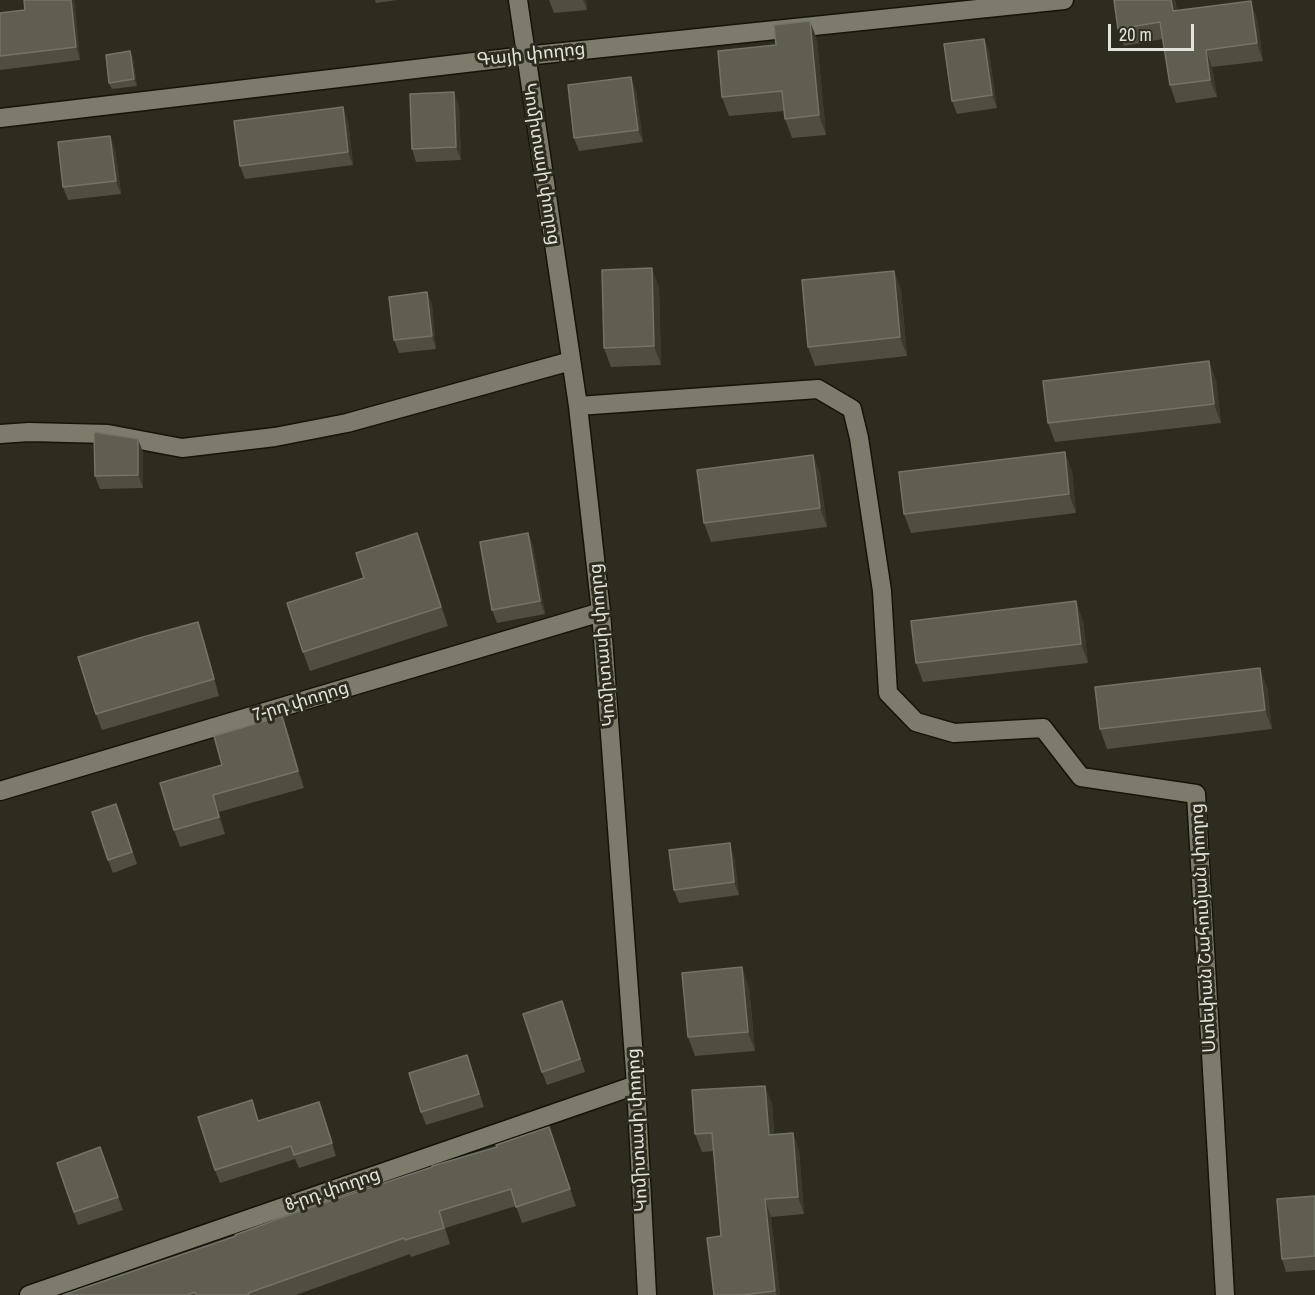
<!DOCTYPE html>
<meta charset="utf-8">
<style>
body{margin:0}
#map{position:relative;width:1315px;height:1295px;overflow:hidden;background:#2d2c1e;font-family:"Archivo Narrow",sans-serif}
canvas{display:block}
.scale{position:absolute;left:1108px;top:24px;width:86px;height:27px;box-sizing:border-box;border:3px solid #e4e3db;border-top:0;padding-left:8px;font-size:18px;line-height:21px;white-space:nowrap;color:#e4e3db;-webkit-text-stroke:4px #2d2c1e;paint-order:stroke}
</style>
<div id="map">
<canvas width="1315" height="1295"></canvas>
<div class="scale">20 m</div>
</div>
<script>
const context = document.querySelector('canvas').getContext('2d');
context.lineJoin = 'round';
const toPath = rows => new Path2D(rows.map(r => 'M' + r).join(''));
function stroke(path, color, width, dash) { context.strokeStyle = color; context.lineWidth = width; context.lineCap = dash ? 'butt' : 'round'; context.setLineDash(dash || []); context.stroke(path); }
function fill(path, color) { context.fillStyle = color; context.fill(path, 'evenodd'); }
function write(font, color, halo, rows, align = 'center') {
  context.font = font + ' "Archivo Narrow","Noto Sans Armenian",sans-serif'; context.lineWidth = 6; context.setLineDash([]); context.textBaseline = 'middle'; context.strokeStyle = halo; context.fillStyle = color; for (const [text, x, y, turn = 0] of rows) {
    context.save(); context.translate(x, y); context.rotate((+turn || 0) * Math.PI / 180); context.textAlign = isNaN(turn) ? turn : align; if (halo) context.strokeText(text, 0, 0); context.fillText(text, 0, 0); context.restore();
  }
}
const minor = toPath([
 [518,0,578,406,601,612,636,1085,647,1295],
 [0,118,525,56,1064,0],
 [578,406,818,389,852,409,859,438,882,591,888,693,916,722,954,733,1043,728,1081,777,1196,794,1225,1295],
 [0,434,29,432,108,434,182,448,275,437,347,423,571,361],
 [0,791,601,612],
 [29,1295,636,1085]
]);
stroke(minor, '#151408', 21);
stroke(minor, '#7d7c6c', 18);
fill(toPath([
 [24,0,74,0,80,60,0,70,0,13,25,10],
 [375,0,397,0,376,3],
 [549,0,586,0,587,10,554,13],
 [1175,0,1177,10,1257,18,1263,61,1212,67,1217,97,1176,103,1170,85,1163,39,1124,46,1118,29],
 [984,39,989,52,997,108,957,114,952,101],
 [817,40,826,135,792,138,785,119,784,111,729,116,722,97,776,45],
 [130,51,133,58,137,86,112,89,109,83],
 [636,90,643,142,579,151,574,138],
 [459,105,461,160,416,162,412,149],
 [348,120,353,165,245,179,240,166],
 [115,149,121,194,68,200,63,187],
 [894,271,901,290,907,356,815,366,808,347],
 [659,287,661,365,611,367,604,348],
 [427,292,432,305,436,349,399,353,394,340],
 [1216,380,1221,423,1055,442,1048,423],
 [143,452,143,488,100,489,95,476],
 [813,455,820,474,827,527,711,542,704,523],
 [1072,471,1076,513,911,533,904,514],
 [528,533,533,546,545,614,497,623,492,610],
 [424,552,448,626,310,671,303,652,364,578],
 [1083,620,1088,663,923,682,916,663],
 [204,639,219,696,102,730,96,714],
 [1267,687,1272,729,1107,749,1100,729],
 [282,716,288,733,304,788,219,812,225,834,180,847,174,830,222,765],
 [121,817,137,864,113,873,108,860],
 [734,856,739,895,679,903,674,890],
 [749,987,755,1051,695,1056,688,1037],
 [566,1014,585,1072,547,1085,542,1072],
 [467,1055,484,1107,426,1125,421,1112],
 [772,1103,774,1134,793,1133,799,1150,804,1214,771,1217,780,1295,714,1295,721,1236,714,1151,702,1152,695,1134],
 [323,1115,336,1156,299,1168,295,1159,220,1183,215,1170,259,1121],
 [549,1127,576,1206,522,1223,516,1206,445,1228,450,1244,411,1257,410,1254,296,1295,63,1295,497,1147],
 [100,1147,123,1210,78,1225,57,1163],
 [1315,1196,1315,1270,1286,1272,1282,1259]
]), '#4f4e41');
fill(toPath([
 [71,0,74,0,75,2,80,60,76,47],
 [583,0,586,0,587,10],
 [1171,0,1175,0,1180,28,1173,11],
 [1251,1,1257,18,1263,61,1257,43],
 [810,21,817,40,826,135,819,115],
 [984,39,989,52,997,108,992,95],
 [1206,50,1212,67,1217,97,1210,80],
 [130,51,133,58,137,86,134,79],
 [631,77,636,90,643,142,638,130],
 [454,92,459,105,461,160,456,147],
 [343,107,348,120,353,165,348,152],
 [110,136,115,149,121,194,116,181],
 [652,268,659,287,661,365,654,346],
 [894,271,901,290,907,356,900,337],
 [427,292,432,305,436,349,432,336],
 [1209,361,1216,380,1221,423,1214,404],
 [138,439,143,452,143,488,138,475],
 [1065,452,1072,471,1076,513,1069,494],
 [813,455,820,474,827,527,820,508],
 [417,533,424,552,448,626,441,607],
 [528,533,533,546,545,614,540,601],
 [1076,601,1083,620,1088,663,1081,644],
 [198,622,204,639,219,696,214,679],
 [1260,668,1267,687,1272,729,1265,710],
 [282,716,288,733,304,788,298,771],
 [213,795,219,812,225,834,219,817],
 [730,843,734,856,739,895,734,882],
 [742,967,749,987,755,1051,748,1032],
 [765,1086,772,1103,775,1152,769,1135],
 [793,1133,799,1150,804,1214,798,1197],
 [765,1199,771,1217,780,1295,777,1295,775,1291]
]), '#3b3a2c');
const building = toPath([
 [24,0,71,0,76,47,0,56,0,13,25,10,24,0],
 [1114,0,1171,0,1173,11,1251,1,1257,43,1206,50,1210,80,1170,85,1160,22,1118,29,1114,0],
 [810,21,819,115,785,119,782,91,722,97,718,51,776,45,774,25,810,21],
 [984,39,992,95,952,101,944,44,984,39],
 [130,51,134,79,109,83,106,55,130,51],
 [631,77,638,130,574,138,568,85,631,77],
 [454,92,456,147,412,149,410,94,454,92],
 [343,107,348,152,240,166,234,121,343,107],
 [110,136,116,181,63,187,58,142,110,136],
 [652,268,654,346,604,348,602,270,652,268],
 [894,271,900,337,808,347,802,280,894,271],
 [427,292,432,336,394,340,389,297,427,292],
 [1209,361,1214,404,1048,423,1043,381,1209,361],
 [94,432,138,439,138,475,95,476,94,432],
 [1065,452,1069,494,904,514,899,472,1065,452],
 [813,455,820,508,704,523,697,470,813,455],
 [417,533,441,607,303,652,287,603,364,578,356,553,417,533],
 [528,533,540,601,492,610,480,542,528,533],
 [1076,601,1081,644,916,663,911,621,1076,601],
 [198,622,214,679,96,714,78,657,143,637,198,622],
 [1260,668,1265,710,1100,729,1095,687,1260,668],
 [282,716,298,771,213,795,219,817,174,830,160,783,222,765,214,736,282,716],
 [116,804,132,852,108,860,92,812,116,804],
 [730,843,734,882,674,890,669,850,730,843],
 [742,967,748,1032,688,1037,682,973,742,967],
 [562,1001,580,1059,542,1072,523,1014,562,1001],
 [467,1055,479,1094,421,1112,409,1073,467,1055],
 [765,1086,769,1135,793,1133,798,1197,765,1199,775,1291,742,1295,714,1295,707,1238,721,1236,712,1133,695,1134,692,1090,765,1086],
 [252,1100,258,1121,319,1102,332,1143,294,1155,291,1146,215,1170,198,1117,252,1100],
 [549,1127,570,1189,516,1207,511,1189,439,1211,444,1228,405,1240,404,1238,248,1293,249,1295,196,1295,195,1292,187,1295,63,1295,236,1236,235,1235,297,1212,432,1167,432,1166,497,1147,496,1145,549,1127],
 [100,1147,118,1197,74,1212,57,1163,100,1147],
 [1315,1196,1315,1256,1282,1259,1277,1199,1315,1196]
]);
fill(building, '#5f5e51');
stroke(building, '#747367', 1.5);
write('18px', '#e4e3db', '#2d2c1e', [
 ["Գայի փողոց",531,55,-6],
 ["Կոմիտասի փողոց",541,164,81],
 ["Կոմիտասի փողոց",603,645,-95],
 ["7-րդ փողոց",301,702,-17],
 ["Ստեփան Շահումյան փողոց",1204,928,-93],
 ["Կոմիտասի փողոց",638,1130,-93],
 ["8-րդ փողոց",333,1190,-19]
]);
</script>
